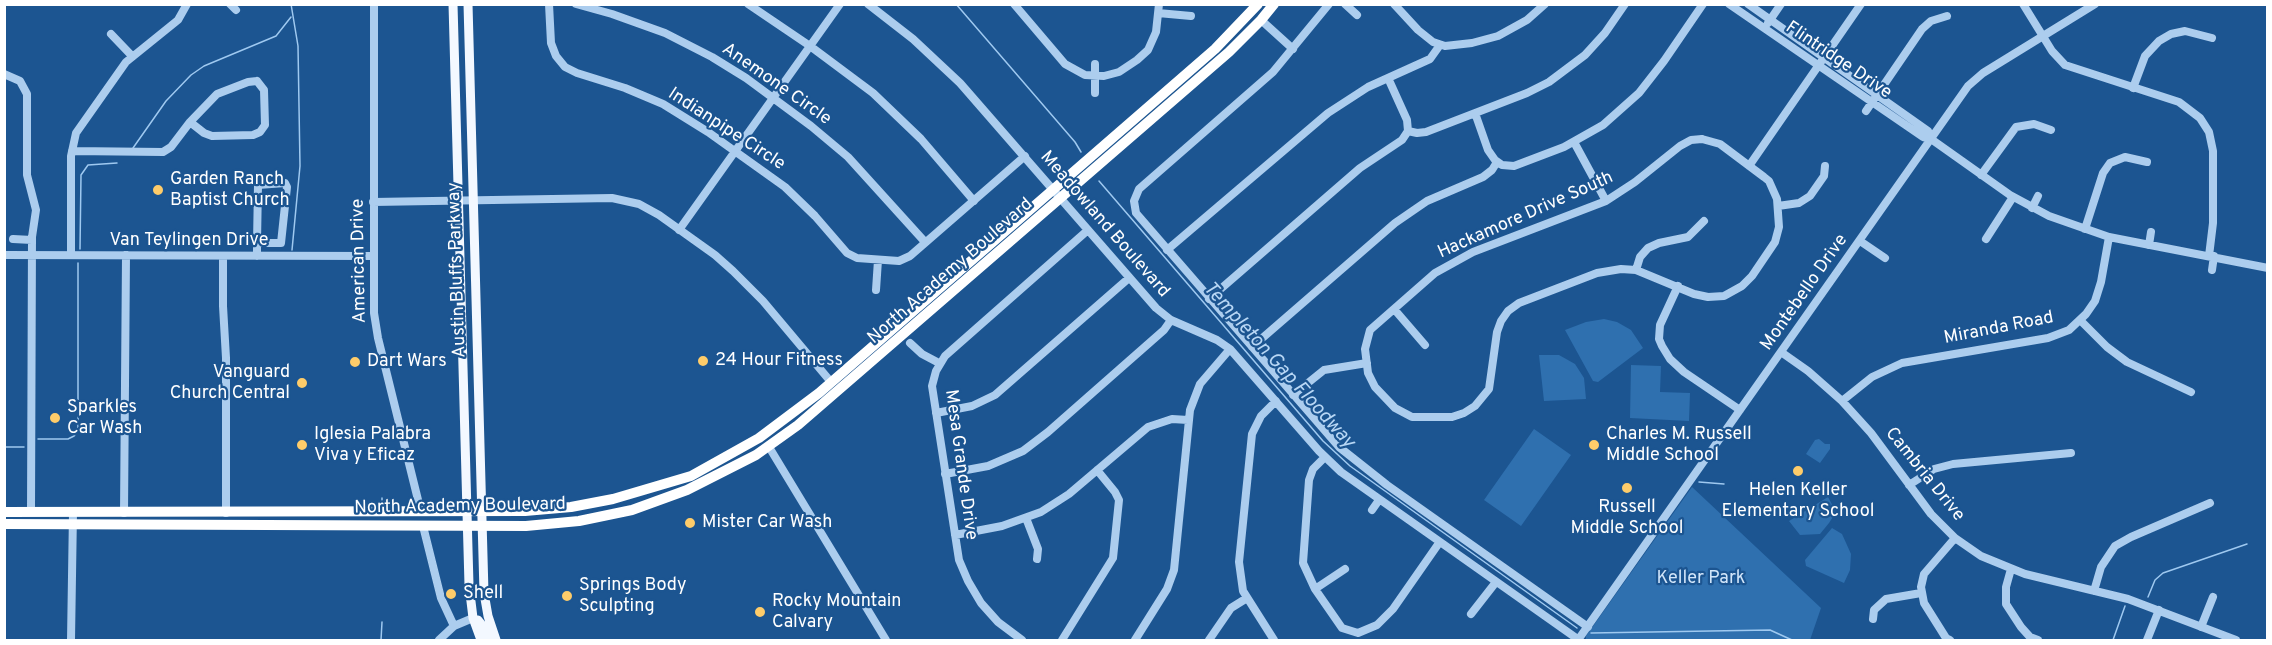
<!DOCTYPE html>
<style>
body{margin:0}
#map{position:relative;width:2272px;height:645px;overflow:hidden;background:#1c5591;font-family:Overpass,sans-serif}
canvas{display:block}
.frame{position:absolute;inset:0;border:6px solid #fff;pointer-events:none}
</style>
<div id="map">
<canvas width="2272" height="645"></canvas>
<div class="frame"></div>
</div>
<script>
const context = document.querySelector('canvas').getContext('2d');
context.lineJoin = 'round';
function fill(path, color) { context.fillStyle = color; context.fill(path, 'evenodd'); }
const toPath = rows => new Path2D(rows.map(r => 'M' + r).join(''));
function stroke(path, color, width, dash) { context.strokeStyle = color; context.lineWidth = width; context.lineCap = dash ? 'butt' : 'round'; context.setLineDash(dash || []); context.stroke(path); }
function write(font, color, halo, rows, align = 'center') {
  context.font = font + ' Overpass,sans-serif'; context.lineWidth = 4.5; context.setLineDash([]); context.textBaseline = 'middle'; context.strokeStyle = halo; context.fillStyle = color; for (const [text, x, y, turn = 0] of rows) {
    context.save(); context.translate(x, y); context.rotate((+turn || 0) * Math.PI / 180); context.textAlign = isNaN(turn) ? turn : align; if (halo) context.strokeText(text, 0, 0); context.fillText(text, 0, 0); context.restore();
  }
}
fill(toPath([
 [1604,319,1617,322,1631,330,1643,348,1598,382,1593,381,1565,330,1586,322],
 [1539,355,1559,355,1575,364,1584,378,1586,399,1544,401],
 [1631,365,1661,366,1660,392,1690,393,1689,421,1630,418],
 [1534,429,1571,455,1521,526,1484,500],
 [1819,439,1825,444,1830,444,1830,449,1820,463,1806,454,1815,440],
 [1692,487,1821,608,1810,640,1586,640,1586,636],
 [1828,497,1836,512,1829,523,1820,534,1800,535,1789,521],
 [1832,528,1842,534,1851,554,1850,570,1844,583,1806,566,1805,560]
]), '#2f70af');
stroke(toPath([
 [291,4,298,46,300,166,292,250],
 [956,4,1075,142,1081,152],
 [133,148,166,101,191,75,204,66,276,36,291,17],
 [1099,181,1323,441,1350,466,1577,628],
 [80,249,81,175,88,165,117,163],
 [38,439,68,439,74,436,78,430,78,263],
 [4,447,24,447],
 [1699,482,1724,484],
 [382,503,382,498],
 [2148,597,2155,580,2163,573,2247,544],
 [1591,633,1770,630,1792,640],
 [381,640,382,622],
 [2113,640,2125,606]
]), '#9fc9f0', 1.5);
stroke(toPath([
 [230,4,236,10],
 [374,4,374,313,378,338,421,512],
 [549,4,551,43,556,56,565,67,577,73,625,88,663,104,708,132,785,187,815,216,847,253,857,258,899,261,910,256,1025,156],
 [576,4,612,14,665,33,712,57,746,78,811,126,848,157,925,242],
 [748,4,810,46,873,93,921,139,974,201],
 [868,4,913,39,960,83,1156,308,1171,320,1217,340,1230,349,1319,451,1341,472,1579,640],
 [1014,4,1065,64,1085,75,1104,76,1119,72,1137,60,1148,50,1156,32,1159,4],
 [1329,4,1273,72,1139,189,1134,201,1136,213,1339,447,1387,485,1588,627],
 [1345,4,1357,15],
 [1394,4,1418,30,1433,42,1445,46,1472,43,1498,36,1527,20,1545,4],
 [1729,4,1923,137,1931,139,2010,195,2049,216,2109,237,2268,268],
 [1748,4,1928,131,1931,139],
 [2023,4,2052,51,2065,65,2179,102,2200,118,2209,132,2213,151,2213,223,2209,256],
 [1158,13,1191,16],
 [1261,20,1293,49],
 [1768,23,1781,4],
 [111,34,132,56],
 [4,74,20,81,27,94,27,175,36,210,32,237,31,512],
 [257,81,264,90,265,125,260,132,253,135,212,136,204,133,190,122,217,94,248,82,257,81],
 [2133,88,2145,56,2159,41,2171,34,2185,31,2212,38],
 [1095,93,1095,64],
 [1866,111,1922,29,1931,21,1947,16],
 [1475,113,1488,150,1495,160,1502,165,1514,166,1564,147,1603,125,1639,93,1664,61,1703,4],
 [1408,131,1417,133,1426,132,1527,93,1549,82,1585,55,1605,33,1625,4],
 [1702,139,1720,144,1764,177,1769,181,1777,199,1779,227,1775,242,1752,276,1742,286,1724,296,1708,297,1694,294,1636,270,1621,269,1597,273,1519,303,1508,311,1501,321,1497,332,1489,389,1475,406,1464,413,1452,417,1412,417,1395,408,1375,387,1368,373,1365,349,1370,330,1435,273,1473,252,1606,201,1635,182,1680,146,1691,140,1702,139],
 [1574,142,1606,201],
 [72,151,163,152,171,147,190,122],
 [1749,166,1861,4],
 [1981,175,2016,127,2034,124,2051,130],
 [373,202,612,198,639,204,659,215,715,255,733,271,763,301,831,382],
 [1778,206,1799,203,1810,196,1824,176,1825,166],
 [2032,208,2038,196],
 [2085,229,2103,173,2110,163,2125,157,2147,162],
 [679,230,840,4],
 [13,239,32,240],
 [1986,239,2013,197],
 [1860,241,1885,258],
 [257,243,281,243,287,187,285,183,258,185,257,243,257,256],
 [2149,245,2151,232],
 [1167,250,1328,113,1368,87,1430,59,1440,45],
 [4,255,373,256],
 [71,255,71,156,76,133,126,62,178,20,187,4],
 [223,256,223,306,226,358,226,513],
 [1636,270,1640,257,1648,248,1659,243,1688,237,1704,221],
 [2212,270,2214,256],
 [1678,286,1660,325,1659,339,1662,346,1670,359,1684,372,1740,410],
 [876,290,878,260],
 [1209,299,1360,168,1402,140,1408,131,1407,120,1388,78],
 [1394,309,1425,345],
 [2080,320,2107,347,2127,362,2191,392],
 [910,343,922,354,939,363],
 [1252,347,1395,223,1427,201,1483,177,1492,170,1497,162],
 [1781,352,1808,371,1842,401,1871,433,1931,514,1955,538,1981,556,2025,574,2128,599,2236,640],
 [1293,395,1324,370,1367,363],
 [1842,401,1872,377,1902,363,2048,338,2069,330,2086,314,2095,301,2101,282,2109,237],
 [936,413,972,406,995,395,1129,278],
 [769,447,886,640],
 [1325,457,1313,469,1309,480,1303,563,1315,589,1342,628,1358,633,1377,625,1393,609,1439,543],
 [945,474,988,466,1023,451,1048,432,1164,330,1171,320],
 [1909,485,1934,469,1953,464,2071,453],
 [1372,510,1379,500],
 [124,513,126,255],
 [1026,518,1038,549,1037,559],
 [423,526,441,598,454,626],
 [955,535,1002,526,1041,512,1069,494,1148,427,1172,419,1188,420],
 [2011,569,2006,587,2006,604,2021,627,2030,637,2038,640],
 [1315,589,1345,569],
 [2094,591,2101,567,2115,546,2131,537,2210,503],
 [1471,614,1496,582],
 [1873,619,1874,610,1886,599,1921,593],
 [2201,627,2213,597],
 [71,640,73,512],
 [439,640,454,626,473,618],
 [1022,640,998,622,981,603,968,581,959,560,932,386,936,371,945,356,1088,230],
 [1062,640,1113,558,1119,500,1115,492,1097,470],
 [1135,640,1167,589,1174,570,1190,410,1200,384,1230,349],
 [1209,640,1231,608,1247,598],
 [1274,640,1243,591,1239,562,1252,434,1261,416,1276,401],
 [1578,640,1968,86,1983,73,2095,4],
 [1950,640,1946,638,1924,603,1921,587,1924,574,1955,538],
 [2147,640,2159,610]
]), '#accdee', 8);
stroke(toPath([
 [453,4,469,585,473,618,481,640],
 [468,4,484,593,488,616,496,640],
 [474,619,478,620,482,625,488,640]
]), '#f3f8ff', 9);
stroke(toPath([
 [4,512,525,511,571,507,613,499,691,476,759,438,819,393,1215,49,1258,4],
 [4,524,526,526,579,521,632,510,687,490,756,455,798,425,1229,52,1261,20,1274,4]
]), '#fff', 10);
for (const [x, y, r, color] of [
 [158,190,6,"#fecc6a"],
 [703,361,6,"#fecc6a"],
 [355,362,6,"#fecc6a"],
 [302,383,6,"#fecc6a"],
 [55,418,6,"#fecc6a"],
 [302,445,6,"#fecc6a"],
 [1594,445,6,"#fecc6a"],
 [1798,471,6,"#fecc6a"],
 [1627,488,6,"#fecc6a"],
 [690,523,6,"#fecc6a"],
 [451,594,6,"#fecc6a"],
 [567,596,6,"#fecc6a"],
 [760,612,6,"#fecc6a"]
]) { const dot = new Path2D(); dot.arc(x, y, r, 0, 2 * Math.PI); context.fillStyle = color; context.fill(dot); stroke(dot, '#1c5591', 2); }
write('18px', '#fff', '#1c5591', [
 ["Flintridge Drive",1838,61,34],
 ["Anemone Circle",776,85,35],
 ["Indianpipe Circle",726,130,33],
 ["Hackamore Drive South",1526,216,-24],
 ["Meadowland Boulevard",1104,225,49],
 ["Van Teylingen Drive",189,241],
 ["American Drive",360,261,-91],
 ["Austin Bluffs Parkway",458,270,-92],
 ["North Academy Boulevard",951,272,-41],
 ["Montebello Drive",1805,293,-55],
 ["Miranda Road",1999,329,-11],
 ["Mesa Grande Drive",960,465,82],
 ["Cambria Drive",1924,475,51],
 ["North Academy Boulevard",460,507,-1]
]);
write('18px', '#fff', '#1c5591', [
 ["Garden Ranch",170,180],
 ["Baptist Church",170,201],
 ["24 Hour Fitness",715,361],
 ["Dart Wars",367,362],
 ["Vanguard",290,373,"right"],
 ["Church Central",290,394,"right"],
 ["Sparkles",67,408],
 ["Car Wash",67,429],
 ["Iglesia Palabra",314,435],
 ["Viva y Eficaz",314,456],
 ["Charles M. Russell",1606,435],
 ["Middle School",1606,456],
 ["Helen Keller",1798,491,"center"],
 ["Elementary School",1798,512,"center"],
 ["Russell",1627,508,"center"],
 ["Middle School",1627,529,"center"],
 ["Mister Car Wash",702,523],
 ["Springs Body",579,586],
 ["Sculpting",579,607],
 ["Shell",463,594],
 ["Rocky Mountain",772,602],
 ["Calvary",772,623]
], 'left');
write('18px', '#d2e6fa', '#1c5591', [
 ["Keller Park",1701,579]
]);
write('italic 20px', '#b8d7f5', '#1c5591', [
 ["Templeton Gap Floodway",1278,366,48]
]);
</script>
